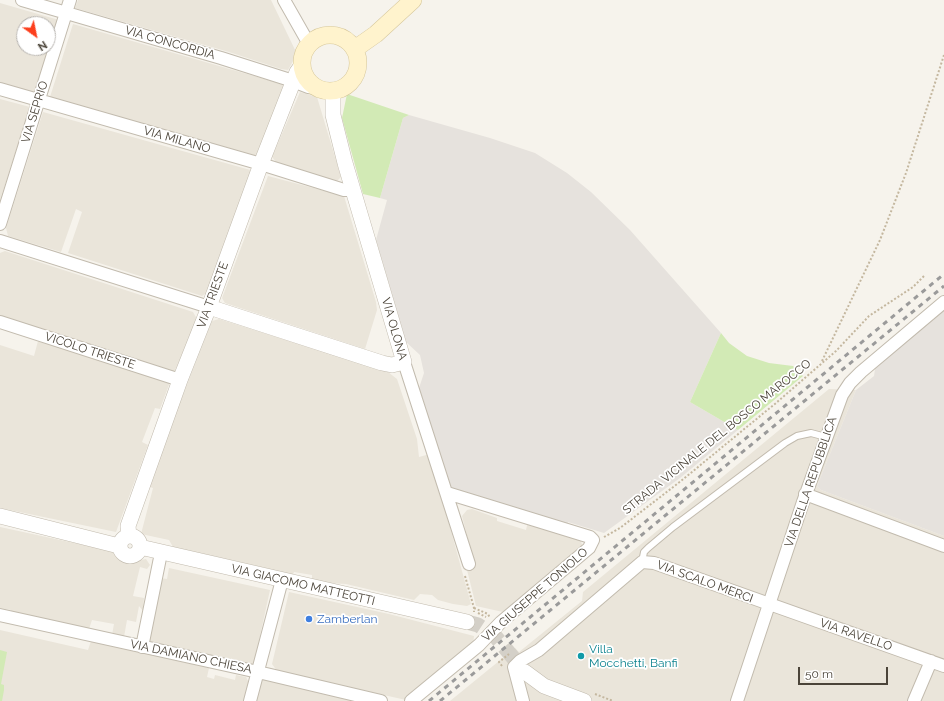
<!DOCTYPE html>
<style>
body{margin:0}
#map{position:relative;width:944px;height:701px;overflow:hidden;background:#f6f3ec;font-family:Raleway,sans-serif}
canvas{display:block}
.north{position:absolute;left:16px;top:16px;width:40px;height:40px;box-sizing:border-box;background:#fff;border:1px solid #b7b4b0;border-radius:50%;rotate:147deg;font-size:11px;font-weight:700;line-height:16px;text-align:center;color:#4b4439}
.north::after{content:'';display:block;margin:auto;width:14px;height:18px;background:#fc3f1d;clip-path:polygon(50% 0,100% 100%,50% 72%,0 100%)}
.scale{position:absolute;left:798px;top:667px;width:90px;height:18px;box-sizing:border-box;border:2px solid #4b4439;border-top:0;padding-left:5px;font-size:12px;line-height:14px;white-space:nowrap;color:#4b4439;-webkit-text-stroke:3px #fff;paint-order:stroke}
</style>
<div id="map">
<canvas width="944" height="701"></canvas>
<div class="north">N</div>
<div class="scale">50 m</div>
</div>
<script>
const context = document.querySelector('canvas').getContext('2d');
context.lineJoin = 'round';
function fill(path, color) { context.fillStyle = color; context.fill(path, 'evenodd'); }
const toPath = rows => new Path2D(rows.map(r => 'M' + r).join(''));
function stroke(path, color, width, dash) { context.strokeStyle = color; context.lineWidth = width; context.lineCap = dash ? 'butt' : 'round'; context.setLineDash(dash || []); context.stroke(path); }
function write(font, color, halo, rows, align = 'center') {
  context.font = font + ' Raleway,sans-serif'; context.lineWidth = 3.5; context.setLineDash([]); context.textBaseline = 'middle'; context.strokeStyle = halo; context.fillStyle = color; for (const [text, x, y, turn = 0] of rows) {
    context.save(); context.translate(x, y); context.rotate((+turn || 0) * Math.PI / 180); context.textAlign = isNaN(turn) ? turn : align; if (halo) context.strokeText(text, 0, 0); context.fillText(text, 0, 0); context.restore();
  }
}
fill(toPath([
 [78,0,271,0,297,54,288,70,281,69,229,52,75,8],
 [0,3,59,20,35,93,0,83],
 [24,24,48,24,48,48,24,48],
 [73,24,282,84,285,87,259,157,50,97],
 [300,92,317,97,341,177,337,181,277,163,272,157],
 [0,99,30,107,0,200],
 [43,112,254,171,207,293,202,296,68,253,82,212,76,209,61,252,8,236,6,228],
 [268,176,344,196,376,302,377,310,365,349,225,303,222,298],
 [5,251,193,312,197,319,173,375,126,356,0,317,0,253],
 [219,319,388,372,397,379,417,439,419,457,430,454,471,604,467,606,453,604,438,600,432,595,420,594,414,600,346,584,328,583,312,579,312,575,294,572,293,575,249,564,173,547,169,540,141,534,153,488,147,486,212,321],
 [38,341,170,382,160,409,155,408,142,442,148,445,116,532,0,508,0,345,34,356],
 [829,389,856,390,817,486,821,490,944,536,944,701,450,701,515,648,519,652,582,601,583,592],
 [472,509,497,518,497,521,526,530,528,521,579,536,583,547,503,612,476,606,467,570,475,567,462,516,467,510],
 [0,527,116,552,122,559,131,562,146,559,150,565,147,569,140,567,133,596,144,598,143,611,139,606,136,622,127,620,124,637,112,635,114,624,92,620,89,629,11,613,11,610,0,608],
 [169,568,270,590,253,668,145,643,161,578,167,579],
 [289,592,389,614,474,636,473,646,406,700,277,671,272,664],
 [0,630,88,650,91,641,108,645,209,668,207,677,214,679,215,675,235,680,236,675,246,677,249,683,245,701,0,701],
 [261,679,314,690,363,701,256,701]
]), '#eae5da');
fill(toPath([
 [409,115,490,138,535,153,567,173,591,192,630,230,721,333,690,402,738,430,680,478,604,533,568,522,567,525,448,487,419,388,424,373,420,355,406,342,376,240,387,200,380,198,403,118],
 [944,307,944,536,821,490,817,486,856,390,874,376,875,369]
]), '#e6e2dd');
fill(toPath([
 [347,94,409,115,403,118,380,198,363,194,342,118],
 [721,333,729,343,747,356,769,363,793,366,803,376,738,430,690,402],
 [0,650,7,652,1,684,4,685,4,690,2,701,0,701]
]), '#d2eab5');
stroke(toPath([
 [467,622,478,625,495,636,525,672]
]), '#d4d0c8', 15, [15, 8]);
const service = toPath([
 [642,562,644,552,648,548,673,527,785,443,797,436,811,433,826,437]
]);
const minor = toPath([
 [22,0,221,58,290,80,308,87,317,88],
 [284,0,309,44],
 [0,89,261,164,344,190,353,190],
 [0,224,70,0],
 [0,241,209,307],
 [0,322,180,380],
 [404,362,469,564],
 [805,494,944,546],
 [0,615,258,672,381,701],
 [142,647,161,553],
 [250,701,282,580],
 [411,701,479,645,501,622,589,548,593,540,590,537,447,493],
 [523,701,514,667,520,661,539,650,642,562,654,563,944,666],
 [737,701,803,502,842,395,850,383,861,372,944,302],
 [914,701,931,661]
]);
const tertiary = toPath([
 [209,307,382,363,392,365,404,362,345,163,333,115,333,91],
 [0,516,119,546],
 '120 546a10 10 0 1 1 20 0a10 10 0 1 1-20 0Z',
 [129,536,128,526,180,380,209,307,261,164,297,72,302,65],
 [140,547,467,622],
 [525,672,544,686,584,701]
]);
const secondary = toPath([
 '302 63a28 28 0 1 1 56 0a28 28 0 1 1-56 0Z',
 [353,46,359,46,376,34,413,0]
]);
stroke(service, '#c2bbae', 8);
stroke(minor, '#c2bbae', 14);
stroke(tertiary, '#c2bbae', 16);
stroke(secondary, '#d6c79b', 18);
stroke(toPath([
 [822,361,880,240,906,173,944,55],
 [604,537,620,528,681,481,776,403,836,351,869,316,913,287,924,276],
 [465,576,474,608,474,612],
 [474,608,488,614,490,618],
 [478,613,486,617],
 [502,666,499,662,509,654],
 [595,694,613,701]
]), '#c4b79f', 2, [2, 2]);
stroke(service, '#fff', 6);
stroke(minor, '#fff', 12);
stroke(tertiary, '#fff', 15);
stroke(secondary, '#fff3cd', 17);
stroke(toPath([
 [429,701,944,274],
 [440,701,944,286]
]), '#9a9a9a', 3, [5, 5]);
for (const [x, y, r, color] of [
 [309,619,4,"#3f7fe0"],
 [581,656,4,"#0f9aa8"]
]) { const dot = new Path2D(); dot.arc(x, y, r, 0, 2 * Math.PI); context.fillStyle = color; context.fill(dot); stroke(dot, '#fff', 1.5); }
write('12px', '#4b4439', '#fff', [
 ["VIA CONCORDIA",170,43,16],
 ["VIA SEPRIO",35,112,-73],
 ["VIA MILANO",177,140,16],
 ["VIA TRIESTE",213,295,-70],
 ["VIA OLONA",394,329,74],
 ["VICOLO TRIESTE",90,351,18],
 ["STRADA VICINALE DEL BOSCO MAROCCO",717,437,-39],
 ["VIA DELLA REPUBBLICA",811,482,-71],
 ["VIA SCALO MERCI",705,582,20],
 ["VIA GIACOMO MATTEOTTI",303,585,13],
 ["VIA GIUSEPPE TONIOLO",535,595,-41],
 ["VIA RAVELLO",856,635,19],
 ["VIA DAMIANO CHIESA",191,657,12]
]);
write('12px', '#366cbe', '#fff', [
 ["Zamberlan",317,619]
], 'left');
write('12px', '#0d838f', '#fff', [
 ["Villa",589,649],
 ["Mocchetti, Banfi",589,663]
], 'left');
</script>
